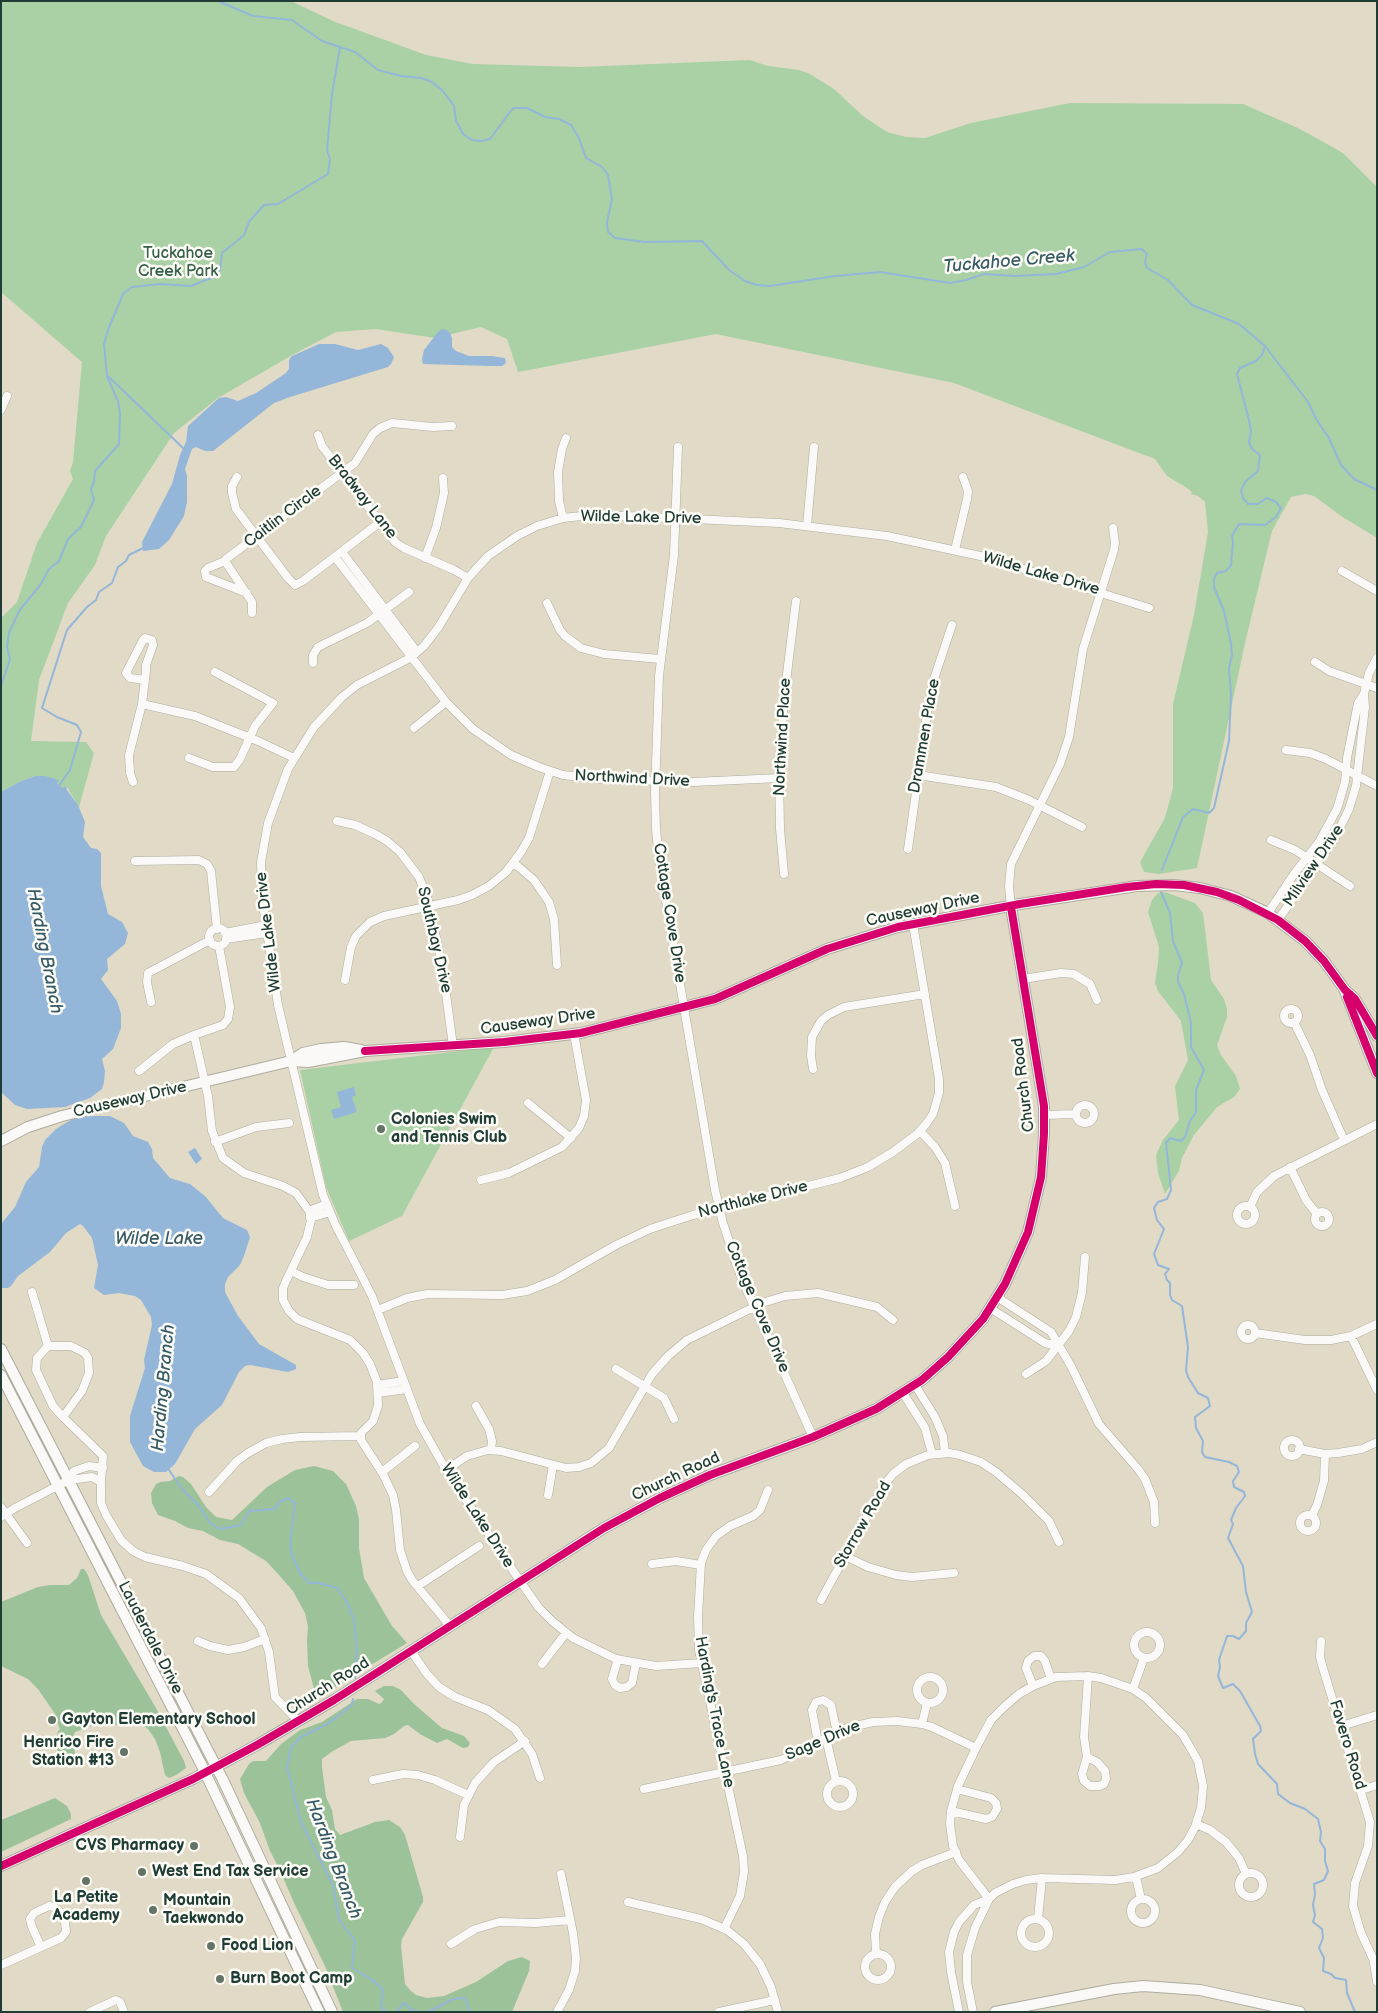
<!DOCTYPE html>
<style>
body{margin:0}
#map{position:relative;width:1378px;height:2013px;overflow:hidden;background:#e1dac7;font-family:"Balsamiq Sans",sans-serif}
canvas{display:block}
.frame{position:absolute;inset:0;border:2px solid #1f3d34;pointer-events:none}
</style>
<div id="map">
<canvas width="1378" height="2013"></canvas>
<div class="frame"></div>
</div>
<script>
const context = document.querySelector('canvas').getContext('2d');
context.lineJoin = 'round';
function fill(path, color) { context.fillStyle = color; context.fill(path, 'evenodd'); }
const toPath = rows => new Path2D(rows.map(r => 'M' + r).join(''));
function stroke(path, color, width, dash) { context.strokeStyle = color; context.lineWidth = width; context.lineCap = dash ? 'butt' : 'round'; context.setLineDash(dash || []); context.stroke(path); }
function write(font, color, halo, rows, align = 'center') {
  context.font = font + ' "Balsamiq Sans",sans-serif'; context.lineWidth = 5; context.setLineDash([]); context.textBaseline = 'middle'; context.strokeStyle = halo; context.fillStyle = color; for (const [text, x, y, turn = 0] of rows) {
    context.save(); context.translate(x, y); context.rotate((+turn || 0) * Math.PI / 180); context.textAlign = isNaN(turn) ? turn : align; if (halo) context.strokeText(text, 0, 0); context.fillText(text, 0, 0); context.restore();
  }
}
fill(toPath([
 [1,1,291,1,333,21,426,55,473,64,580,67,750,60,768,66,799,70,808,73,834,89,863,116,887,132,906,137,925,138,971,123,1070,103,1243,104,1298,128,1336,149,1344,154,1377,187,1377,538,1341,516,1314,496,1305,494,1291,497,1272,531,1245,643,1197,868,1159,874,1144,872,1140,862,1165,818,1173,788,1173,704,1194,615,1208,532,1205,502,1198,496,1191,494,1192,492,1187,488,1167,476,1155,459,954,383,716,334,518,372,507,339,481,327,435,338,376,329,336,332,294,354,218,398,174,433,106,536,95,565,68,603,39,680,31,741,86,742,94,753,79,807,66,785,63,788,57,783,58,780,35,776,19,782,1,792,1,618,17,602,37,543,73,479,70,471,73,462,82,362,1,292],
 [1165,892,1195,903,1203,913,1211,980,1224,999,1227,1009,1227,1017,1217,1045,1221,1055,1236,1076,1240,1089,1234,1097,1217,1107,1194,1135,1182,1158,1179,1171,1165,1194,1158,1173,1156,1155,1163,1140,1179,1120,1175,1086,1188,1060,1181,1021,1158,991,1155,983,1158,963,1159,947,1148,912,1152,900,1158,893],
 [494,1047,402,1216,349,1241,326,1187,300,1070]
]), '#a9d1a5');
fill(toPath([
 [314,1466,333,1471,346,1484,356,1506,359,1520,359,1548,364,1578,392,1626,407,1643,322,1695,314,1689,308,1666,307,1641,308,1626,305,1613,293,1591,279,1575,266,1561,238,1544,220,1540,203,1531,188,1528,175,1521,158,1515,152,1503,151,1493,156,1484,160,1482,170,1481,179,1476,183,1477,191,1484,206,1507,216,1517,232,1520,267,1487,295,1470],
 [81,1569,84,1569,88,1575,101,1615,156,1708,184,1761,186,1768,176,1775,169,1778,165,1775,160,1752,155,1739,148,1729,137,1720,124,1725,94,1725,75,1732,73,1737,75,1754,64,1764,62,1763,56,1745,58,1731,60,1730,55,1714,38,1689,28,1679,1,1666,1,1602,38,1587,50,1585,69,1585,77,1578],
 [384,1686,393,1686,401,1690,414,1704,442,1728,464,1736,470,1743,468,1747,463,1748,447,1739,437,1743,420,1734,408,1725,404,1726,394,1734,385,1738,351,1741,333,1751,322,1759,322,1767,326,1797,332,1810,335,1829,340,1835,375,1822,389,1820,400,1827,405,1835,423,1897,423,1902,402,1939,401,1946,405,1984,411,1991,416,1995,427,1998,444,1996,476,1982,508,1961,522,1957,530,1961,529,1971,512,2012,343,2012,325,1966,295,1905,278,1866,270,1851,260,1823,244,1793,240,1779,249,1764,253,1761,266,1761,281,1744,300,1730,322,1722,357,1699,368,1699,379,1704,381,1703,384,1699,375,1691],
 [55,1798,67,1806,71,1814,71,1819,1,1852,1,1820]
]), '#9cc29a');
fill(toPath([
 [442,329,447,330,450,333,452,338,452,347,456,351,469,356,491,356,505,358,506,363,502,366,490,366,423,364,422,359,424,350,438,332],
 [319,344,335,344,358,350,381,344,388,348,394,357,391,364,388,367,290,397,274,403,213,451,205,451,196,447,192,449,185,469,187,476,187,502,184,516,169,540,159,549,143,551,142,542,172,484,180,455,186,442,188,426,219,398,226,397,238,401,256,393,286,373,289,369,289,360,292,356],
 [35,776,45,776,59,780,57,783,63,788,66,785,67,790,78,805,85,822,83,837,91,848,97,849,101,853,101,886,108,914,122,922,128,933,125,944,107,959,108,970,101,979,117,1001,121,1014,121,1028,113,1049,102,1059,105,1071,104,1082,102,1089,90,1098,65,1107,27,1109,15,1105,1,1092,1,792,19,782],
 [354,1087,356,1095,352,1097,357,1112,334,1119,331,1110,341,1107,337,1092],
 [94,1116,110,1116,124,1123,133,1136,148,1142,152,1149,153,1158,170,1178,190,1184,205,1196,223,1218,247,1230,250,1237,245,1253,240,1265,228,1277,225,1284,225,1292,238,1316,259,1344,296,1365,296,1369,288,1372,250,1365,245,1366,239,1372,222,1405,195,1429,175,1464,166,1472,154,1472,143,1466,130,1442,130,1416,145,1368,144,1360,152,1325,151,1317,141,1300,135,1296,119,1293,104,1295,94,1288,98,1265,92,1238,83,1226,80,1224,66,1233,50,1252,18,1276,11,1286,8,1288,1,1288,1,1224,15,1207,26,1182,39,1167,42,1147,45,1140,56,1129,69,1121,79,1117],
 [195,1148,202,1159,196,1164,188,1152]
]), '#94b6d8');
stroke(toPath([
 [218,1,253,16,292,20,322,41,355,52,378,70,401,76,421,78,430,81,442,90,454,106,456,121,461,130,463,134,472,140,481,141,490,139,513,108,527,108,545,117,559,119,571,125,579,138,586,158,602,167,608,175,612,199,607,222,608,232,615,238,644,242,702,241,729,270,745,281,757,285,770,286,835,276,880,272,950,283,966,280,984,274,1015,276,1056,274,1084,267,1110,252,1142,249,1147,254,1145,262,1147,268,1168,280,1192,305,1239,324,1265,346,1308,402,1316,419,1329,438,1341,465,1354,479,1377,490],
 [109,377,183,448],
 [1,686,10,659,7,647,9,633,19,611,41,584,49,569,59,561,68,539,81,527,94,500,91,489,94,482,95,471,119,444,120,413,118,401,107,376,104,344,108,330,123,294,132,287,160,284,191,286,213,277,220,270,222,253,244,235,249,222,264,205,278,204,328,174,330,159,327,150,332,94,340,47],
 [58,787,70,770,81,732,77,725,57,717,42,708,67,630,87,607,96,600,99,592,112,583,118,567,126,561,129,555,143,548],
 [1162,870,1183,817,1193,809,1209,813,1214,808,1229,741,1231,694,1229,668,1232,655,1231,643,1224,611,1214,587,1214,579,1217,573,1226,571,1231,565,1233,542,1232,536,1239,524,1265,525,1276,517,1281,508,1276,502,1267,498,1258,504,1248,504,1243,498,1241,491,1245,482,1258,471,1260,455,1252,449,1249,442,1251,432,1249,420,1237,374,1240,368,1256,361,1262,355,1265,346],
 [1161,892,1170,913,1173,941,1182,963,1178,975,1178,982,1184,994,1191,1023,1191,1047,1204,1070,1196,1090,1196,1112,1190,1121,1185,1137,1181,1141,1170,1138,1166,1143,1171,1190,1167,1199,1158,1202,1154,1208,1157,1220,1164,1229,1154,1254,1158,1265,1169,1269,1165,1274,1167,1280,1170,1283,1170,1295,1172,1300,1182,1306,1188,1347,1186,1370,1188,1377,1198,1393,1208,1398,1210,1406,1195,1417,1196,1428,1203,1441,1202,1452,1205,1457,1229,1462,1237,1466,1239,1472,1233,1481,1234,1487,1244,1492,1245,1496,1236,1508,1231,1520,1233,1524,1228,1538,1243,1566,1246,1592,1252,1612,1246,1623,1246,1631,1239,1639,1233,1636,1227,1636,1219,1660,1220,1667,1218,1676,1223,1688,1233,1684,1240,1691,1260,1726,1261,1731,1253,1739,1255,1754,1258,1764,1277,1784,1278,1794,1290,1803,1305,1809,1318,1819,1321,1832,1320,1841,1325,1849,1325,1861,1328,1871,1324,1880,1314,1884,1315,1894,1313,1905,1315,1915,1313,1922,1322,1929,1323,1938,1319,1948,1324,1958,1323,1971,1331,1974,1335,1978,1346,1980,1347,1993,1355,2012],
 [169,1470,182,1489,199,1506,210,1523,220,1529,241,1525,249,1511,274,1509,280,1502,288,1498,295,1503,290,1545,292,1556,300,1573,309,1583,319,1583,337,1588,347,1602,354,1620,357,1649,355,1678],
 [353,1699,352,1705,329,1723,301,1737,291,1747,287,1767,301,1822,333,1885,339,1920,355,1940,352,1968,374,1981,383,1990,381,2008,387,2012],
 [396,2012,404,2003,412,2010,419,2012],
 [428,2012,453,1999,465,1998,470,2012]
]), '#94b6d8', 2);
const street = toPath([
 [1,410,7,396],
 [318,435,322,446,395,542,404,548,454,570,468,578],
 [678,447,674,555,659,676,655,793,656,829,659,860,715,1190,723,1223,737,1266,748,1293,813,1437],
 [237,477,232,486,232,493,236,509,288,578,295,585,303,581,379,523],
 [563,518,559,501,558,472,562,449,566,438],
 [807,526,814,447],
 [955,550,967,499,968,491,963,477],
 [342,552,417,652],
 [335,557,446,702,473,729,511,755,539,767,563,775,598,779,694,782,779,778],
 [425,558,436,528,444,493,443,478],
 [225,561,208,568,205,571,206,577,247,593],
 [1342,571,1377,591],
 [547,603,560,630,565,636,581,648,604,654,660,659],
 [252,613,252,602,225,561,226,559,355,463,373,434,380,428,392,423,433,427,452,426],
 [1315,662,1329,671,1377,688],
 [313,663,313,655,318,647,367,623,409,592],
 [142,704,195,716,258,741,294,758],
 [414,728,446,702],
 [1286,750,1310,753,1326,759,1377,786],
 [189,758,213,767,234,767,240,759,255,726,273,703,215,672],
 [918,775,996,787,1029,800,1082,827],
 [133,782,130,773,129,755,142,704,146,671,146,665,153,645,152,640,145,638,143,640,126,673,130,678,145,680],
 [337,821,355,825,375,834,387,841,400,852,419,877,427,897,442,964,453,1046],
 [1271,840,1295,850,1350,886],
 [908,849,928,706,934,679,952,625],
 [135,861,199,860,207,864,211,871,217,929],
 [514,863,534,880,549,902,554,919,557,965],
 [784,874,780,829,779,771,784,698,796,601],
 [1011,907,1009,886,1011,864,1060,764,1069,737,1083,649,1114,550,1115,543,1113,528],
 [1268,913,1294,874,1319,842,1337,809,1345,782,1347,758,1358,703,1364,694,1369,673,1377,658],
 [1278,920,1335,838,1349,809,1356,786,1365,707,1364,694],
 '209 937a9 9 0 1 1 18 0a9 9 0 1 1-18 0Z',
 [225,933,266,925],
 [226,939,267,933],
 [1023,979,1061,973,1074,974,1090,984,1097,1000],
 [345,980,351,947,356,936,370,922,384,916,458,900,472,895,489,886,506,872,521,852,529,838,550,771],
 [151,1002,147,982,148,973,210,940],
 '1284 1016a7 7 0 1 1 14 0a7 7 0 1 1-14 0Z',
 [1294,1022,1310,1055,1322,1090,1344,1140],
 [194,1035,208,1096,212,1131,223,1158,244,1173,283,1186,296,1193,309,1211,311,1220,307,1237,286,1281,283,1288,283,1300,289,1311,297,1319,350,1340,363,1353,370,1364,377,1382,378,1406,373,1421,361,1433,361,1440,383,1474,393,1495,396,1510,400,1550,407,1571,412,1580,450,1626],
 [813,1069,811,1056,812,1037,821,1021,828,1015,844,1007,925,994],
 [139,1071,173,1044,194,1035,223,1025,228,1019,230,1007,219,946],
 [528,1103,571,1138],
 '1076 1114a9 9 0 1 1 18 0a9 9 0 1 1-18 0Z',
 [1044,1115,1076,1114],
 [920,1131,935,1147,945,1163,955,1206],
 [215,1142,256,1127,289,1123],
 [1290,1167,1306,1200,1317,1214],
 [481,1180,509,1173,562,1147,579,1128,584,1116,586,1100,574,1034],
 '1237 1215a9 9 0 1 1 18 0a9 9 0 1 1-18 0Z',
 [1250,1207,1257,1192,1274,1176,1377,1124],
 [309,1211,327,1204],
 '1315 1219a7 7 0 1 1 14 0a7 7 0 1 1-14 0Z',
 [310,1218,330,1212],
 [291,1271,303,1277,328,1285,354,1285],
 [32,1292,48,1346,71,1346,85,1353,88,1358,89,1373,82,1391,63,1417,103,1456,101,1482,101,1503,106,1515,121,1540,133,1551,145,1557,183,1566,206,1574,239,1598,261,1628,269,1652,275,1697,298,1721],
 [997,1297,1051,1332,1071,1366,1099,1424,1138,1469,1145,1479,1154,1502,1155,1523],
 [990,1308,1045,1343,1058,1346],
 [378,1310,407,1298,427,1294,502,1295,527,1291,555,1280,616,1245,650,1229,693,1215,840,1178,868,1167,893,1152,917,1134,926,1124,933,1114,939,1093,939,1079,913,924],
 '1241 1332a7 7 0 1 1 14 0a7 7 0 1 1-14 0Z',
 [1255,1333,1305,1340,1331,1340,1351,1336,1377,1324],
 [1351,1336,1377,1390],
 [48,1346,37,1358,36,1370,53,1406,63,1417],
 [616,1369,664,1398,674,1419],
 [1026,1374,1046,1361,1069,1331,1076,1317,1082,1293,1085,1257],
 [377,1385,404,1381],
 [915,1385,935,1417,943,1436,945,1453],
 [378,1393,407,1389],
 [903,1393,925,1428,932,1454],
 [476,1406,489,1429,492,1441,491,1450],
 '1284 1448a8 8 0 1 1 16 0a8 8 0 1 1-16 0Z',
 [1299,1449,1325,1454,1338,1453,1362,1449,1377,1442],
 [446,1470,467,1456,488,1450,501,1451,566,1468,579,1467,591,1463,609,1448,652,1374,668,1356,687,1340,762,1303,785,1296,818,1293,877,1307,893,1320],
 [382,1472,415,1446],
 [69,1480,74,1471,89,1466,103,1468],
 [209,1492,237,1461,248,1453,266,1443,282,1439,300,1437,360,1436],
 [548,1495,553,1465],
 [1,1507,27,1543],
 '1300 1523a8 8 0 1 1 16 0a8 8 0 1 1-16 0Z',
 [1312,1515,1317,1505,1324,1481,1325,1454],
 [1,1517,15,1508,69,1480,92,1477,101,1482],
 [845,1556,868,1567,896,1575,912,1577,954,1573],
 [652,1564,676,1561,701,1565],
 [418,1586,479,1546],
 [821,1600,884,1485,893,1474,906,1464,928,1455,949,1453,960,1455,981,1462,996,1472,1022,1494,1049,1521,1059,1542],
 '1134 1645a13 13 0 1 1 26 0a13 13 0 1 1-26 0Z',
 [198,1641,210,1646,228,1650,244,1647,265,1639],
 [1321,1641,1320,1657,1322,1665,1370,1822,1368,1846,1355,1883,1353,1906,1361,1933,1377,1967],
 [411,1651,427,1674,439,1687,455,1697,488,1710,515,1729,532,1754,540,1778],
 [618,1659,612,1679,615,1685,620,1688,627,1687,632,1683,636,1663],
 [702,1663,656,1666,616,1659,573,1638,552,1621,539,1608,520,1581,446,1470,420,1424,372,1296,335,1224,323,1195,278,1005,262,898,261,862,268,823,288,769,314,727,342,697,357,685,410,658,424,646,438,628,468,578,488,556,517,536,537,526,563,518,590,515,627,516,779,523,887,536,985,557,1149,608],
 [542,1664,566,1633],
 '917 1690a13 13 0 1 1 26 0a13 13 0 1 1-26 0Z',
 [1033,1686,1026,1668,1028,1661,1034,1656,1041,1656,1045,1661,1051,1679],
 [1133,1689,1144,1658],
 [922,1724,927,1703],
 [1341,1726,1377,1715],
 [826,1738,836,1781],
 [818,1742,812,1710,816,1702,823,1700,831,1705,837,1733],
 [1087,1757,1097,1762,1105,1771,1106,1779,1104,1784,1099,1786,1090,1786,1084,1781,1082,1774,1087,1757,1084,1737,1088,1676],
 [373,1780,403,1774,418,1775,435,1780,468,1795],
 '827 1794a13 13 0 1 1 26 0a13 13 0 1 1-26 0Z',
 [644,1789,781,1760,847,1728,873,1722,897,1721,922,1724,932,1727,976,1748],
 [1361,1790,1377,1785],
 [951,1811,986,1819,992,1817,997,1809,996,1803,991,1798,957,1789],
 [1196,1824,1210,1830,1226,1842,1239,1858,1246,1874],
 [460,1837,464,1805,475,1783,494,1762,525,1741],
 '1239 1885a12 12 0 1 1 24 0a12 12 0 1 1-24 0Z',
 [1136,1877,1141,1899],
 '1131 1911a12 12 0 1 1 24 0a12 12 0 1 1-24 0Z',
 [628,1902,701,1919,727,1930,744,1944,760,1964,771,1987,778,2012],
 [49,1906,54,1907,60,1912,65,1922,66,1932,61,1938,41,1947,32,1927,30,1919,34,1913,49,1906],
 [1038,1919,1042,1878],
 '1021 1933a14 14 0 1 1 28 0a14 14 0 1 1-28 0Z',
 [724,1929,740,1896,744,1872,743,1856,699,1650,698,1617,701,1563,706,1550,716,1536,730,1526,753,1516,760,1510,768,1490],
 [451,1944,475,1929,499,1922,536,1923,570,1920],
 [876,1954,875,1934,879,1917,885,1902,895,1887,912,1871,922,1865,956,1852],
 '865 1967a13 13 0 1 1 26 0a13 13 0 1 1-26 0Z',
 [1374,1963,1377,1982],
 [1,1965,41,1947],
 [90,2012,116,2000,120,2002,124,2012],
 [557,2012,569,1990,575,1971,576,1958,573,1933,561,1874],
 [719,2012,775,2000],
 [959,2012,951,1972,949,1952,954,1932,959,1922,974,1905,989,1899,995,1893,1013,1884,1026,1880,1042,1878,1115,1880,1134,1877,1158,1868,1178,1852,1188,1840,1195,1827,1201,1808,1203,1786,1198,1761,1183,1735,1146,1698,1133,1689,1101,1678,1088,1676,1056,1677,1033,1686,1019,1694,1004,1707,991,1720,976,1748,958,1786,951,1811,950,1824,953,1846,959,1860,989,1899],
 [973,2012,967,1982,967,1955,975,1928,989,1899]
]);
const secondary = toPath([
 [1345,991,1377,1073],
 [291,1061,303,1053,321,1049,344,1047,361,1050],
 [1,1141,28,1127,62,1116,291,1061,308,1062,365,1051,504,1042,581,1033,715,999,827,949,898,927,1020,904,1137,886,1174,885,1200,888,1231,896,1268,913,1305,941,1324,961,1345,990,1355,999,1377,1036],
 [1,1349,223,1780,332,2012],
 [1,1375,201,1764,319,2012],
 [1,1866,193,1779,257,1745,334,1700,604,1528,660,1498,710,1475,813,1437,876,1409,922,1380,948,1357,983,1319,1005,1284,1028,1232,1041,1177,1044,1134,1044,1106,1011,907],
 [995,2012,1114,1989,1143,1986,1200,1990,1300,2012]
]);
stroke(street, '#aeac9f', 9);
stroke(secondary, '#aeac9f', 12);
stroke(street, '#faf9f7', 8);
stroke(secondary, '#faf9f7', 10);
stroke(toPath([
 [1347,997,1377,1073],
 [365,1051,504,1042,581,1033,715,999,827,949,898,927,1020,904,1127,887,1156,884,1184,885,1217,892,1239,900,1278,920,1305,941,1324,961,1345,990,1355,999,1377,1036],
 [1,1866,193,1779,257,1745,334,1700,604,1528,660,1498,710,1475,813,1437,876,1409,922,1380,948,1357,983,1319,1005,1284,1028,1232,1041,1177,1044,1134,1044,1106,1011,907]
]), '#d6006c', 8);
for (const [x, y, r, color] of [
 [381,1129,5,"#637467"],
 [52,1720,5,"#637467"],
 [124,1752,5,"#637467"],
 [194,1846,5,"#637467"],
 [142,1872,5,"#637467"],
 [86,1881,5,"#637467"],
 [153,1910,5,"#637467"],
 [211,1946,5,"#637467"],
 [220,1979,5,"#637467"]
]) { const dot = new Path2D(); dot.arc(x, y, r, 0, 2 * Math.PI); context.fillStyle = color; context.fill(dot); stroke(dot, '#fdfcf7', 2); }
write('16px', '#36604a', '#fdfcf7', [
 ["Tuckahoe",178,254],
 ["Creek Park",178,272]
]);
write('16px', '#1f3d34', '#fdfcf7', [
 ["Bradway Lane",362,497,52],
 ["Caitlin Circle",283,517,-37],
 ["Wilde Lake Drive",641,518,1],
 ["Wilde Lake Drive",1041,574,16],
 ["Drammen Place",925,736,-80],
 ["Northwind Place",783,737,-87],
 ["Northwind Drive",632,779,3],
 ["Milview Drive",1314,866,-56],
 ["Causeway Drive",923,910,-12],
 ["Cottage Cove Drive",669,913,81],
 ["Wilde Lake Drive",269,932,-97],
 ["Southbay Drive",434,940,77],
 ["Causeway Drive",538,1022,-8],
 ["Church Road",1024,1085,-97],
 ["Causeway Drive",130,1100,-13],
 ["Northlake Drive",753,1200,-14],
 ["Cottage Cove Drive",757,1307,67],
 ["Church Road",676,1477,-25],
 ["Wilde Lake Drive",477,1516,57],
 ["Storrow Road",863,1525,-60],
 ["Lauderdale Drive",150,1638,63],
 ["Church Road",328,1687,-32],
 ["Harding's Trace Lane",714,1712,79],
 ["Sage Drive",823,1741,-23],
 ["Favero Road",1347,1745,73]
]);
write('bold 16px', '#1f3d34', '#fdfcf7', [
 ["Colonies Swim",391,1120],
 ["and Tennis Club",391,1138],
 ["Gayton Elementary School",62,1720],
 ["Henrico Fire",114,1743,"right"],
 ["Station #13",114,1761,"right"],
 ["CVS Pharmacy",184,1846,"right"],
 ["West End Tax Service",152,1872],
 ["La Petite",86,1898,"center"],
 ["Academy",86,1916,"center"],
 ["Mountain",163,1901],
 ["Taekwondo",163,1919],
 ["Food Lion",221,1946],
 ["Burn Boot Camp",230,1979]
], 'left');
write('italic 18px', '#385c67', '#fdfcf7', [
 ["Tuckahoe Creek",1009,262,-5],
 ["Harding Branch",44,951,79],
 ["Wilde Lake",159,1239],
 ["Harding Branch",164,1388,-85],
 ["Harding Branch",333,1859,69]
]);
</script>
